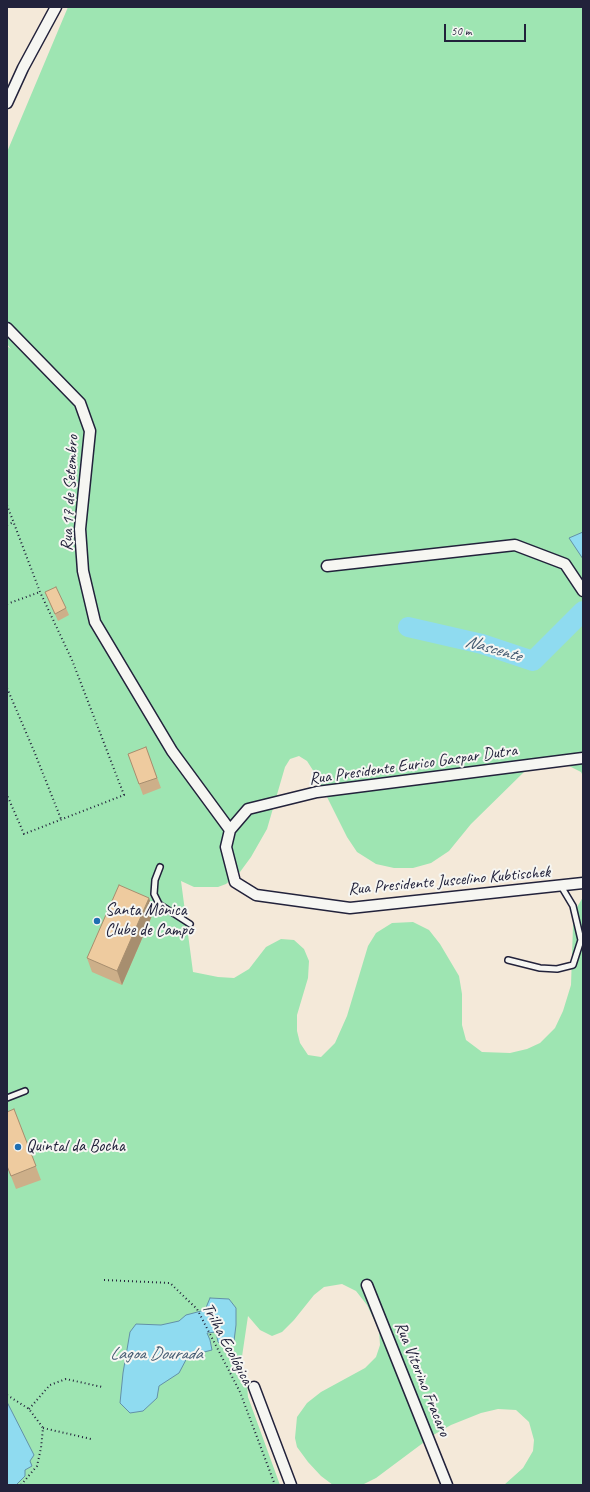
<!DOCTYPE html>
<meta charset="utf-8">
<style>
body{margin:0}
#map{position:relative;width:590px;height:1492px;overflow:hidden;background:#f4e9d9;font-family:Caveat,sans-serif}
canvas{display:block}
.frame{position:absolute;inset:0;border:8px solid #22223b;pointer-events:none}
.scale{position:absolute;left:444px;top:24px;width:82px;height:18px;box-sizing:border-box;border:2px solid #22223b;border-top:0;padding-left:5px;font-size:12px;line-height:14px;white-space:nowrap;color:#22223b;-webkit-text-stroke:3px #f6f6f2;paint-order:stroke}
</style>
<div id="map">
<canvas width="590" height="1492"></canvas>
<div class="frame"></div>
<div class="scale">50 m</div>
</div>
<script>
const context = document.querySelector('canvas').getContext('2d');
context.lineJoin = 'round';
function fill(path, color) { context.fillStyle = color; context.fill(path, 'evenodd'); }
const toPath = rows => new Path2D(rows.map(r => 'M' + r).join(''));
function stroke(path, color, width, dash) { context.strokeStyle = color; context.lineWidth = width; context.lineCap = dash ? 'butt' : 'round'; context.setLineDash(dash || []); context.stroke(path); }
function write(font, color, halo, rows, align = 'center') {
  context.font = font + ' Caveat,sans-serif'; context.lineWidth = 4; context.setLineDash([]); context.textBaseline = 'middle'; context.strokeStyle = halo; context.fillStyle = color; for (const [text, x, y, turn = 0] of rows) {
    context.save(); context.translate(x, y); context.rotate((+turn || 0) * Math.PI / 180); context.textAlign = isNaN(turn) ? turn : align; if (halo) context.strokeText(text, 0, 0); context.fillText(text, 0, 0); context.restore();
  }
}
fill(toPath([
 [68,7,583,7,583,776,581,772,567,765,535,767,524,772,471,824,449,851,431,863,413,868,394,868,376,864,357,852,347,837,316,775,307,761,299,756,290,759,285,767,267,829,251,857,240,872,226,884,218,887,194,887,181,881,193,972,218,977,234,978,249,969,266,947,281,939,294,940,304,949,309,961,308,978,297,1015,297,1031,300,1043,308,1055,321,1057,335,1043,347,1016,368,946,376,933,392,923,413,922,429,930,440,944,459,976,462,994,462,1025,466,1040,482,1052,510,1053,527,1049,540,1043,555,1028,563,1011,571,985,573,926,576,909,583,897,583,1485,504,1485,523,1468,533,1451,534,1440,529,1422,516,1410,498,1409,481,1413,451,1425,435,1434,376,1478,362,1485,333,1485,321,1476,308,1462,297,1447,295,1438,297,1417,307,1403,321,1392,365,1368,376,1357,380,1345,379,1330,367,1305,356,1291,342,1284,324,1287,314,1295,294,1320,282,1332,272,1336,260,1330,248,1316,240,1370,247,1385,248,1397,280,1485,7,1485,7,346,11,349,7,344,7,152]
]), '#9ee5b2');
const water = toPath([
 [583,532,583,559,569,538,583,532],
 [210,1298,229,1299,236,1308,236,1325,234,1341,223,1347,218,1342,216,1332,207,1333,210,1340,212,1350,188,1356,179,1373,159,1386,157,1398,143,1411,130,1413,120,1403,123,1373,130,1332,136,1324,161,1325,179,1321,186,1315,205,1310,210,1298],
 [7,1402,34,1455,30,1461,32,1466,25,1470,25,1476,16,1485,7,1485,7,1402]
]);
fill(water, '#8fdbf0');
stroke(water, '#6391a8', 1);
stroke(toPath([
 [408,627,482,644,533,661,583,611]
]), '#8fdbf0', 20);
const lane = toPath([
 [160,867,155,880,154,894,159,904,190,924],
 [508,960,540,968,557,969,573,965,581,940,573,906,561,886],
 [7,1098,25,1091]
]);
const street = toPath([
 [7,103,23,68,56,7],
 [7,328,80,403,90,431,80,529,83,571,95,622,172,751,230,830],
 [327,566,515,545,565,564,583,591],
 [583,758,317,792,248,809,230,830,226,847,235,882,256,895,350,908,583,883],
 [367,1285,447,1485],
 [254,1387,291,1485]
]);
stroke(lane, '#22223b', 8);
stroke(street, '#22223b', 13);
stroke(toPath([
 [7,505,40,592,72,660,124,795,24,834,7,795],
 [7,525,14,522],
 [7,604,40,592],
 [7,688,34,751,61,819],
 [104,1280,170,1283,197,1309,240,1392,275,1485],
 [7,1395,29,1409,43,1428,41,1448,37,1466,21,1485],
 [29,1409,50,1385,66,1379,102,1387],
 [43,1428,91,1439]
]), '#22223b', 2, [1, 3]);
stroke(lane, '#f6f6f2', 5);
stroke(street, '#f6f6f2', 10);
fill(toPath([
 [45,592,66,608,69,615,58,621],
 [146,747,161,788,143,795,128,754],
 [154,911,122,985,92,972,87,958],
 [14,1109,41,1180,16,1189,7,1166]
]), '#cdaf89');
fill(toPath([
 [149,898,154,911,122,985,117,971]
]), '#a78e6f');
const building = toPath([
 [56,587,66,608,55,614,45,592,56,587],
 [146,747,157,778,139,784,128,754,146,747],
 [119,885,149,898,117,971,87,958,119,885],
 [14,1109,36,1166,11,1176,7,1166,7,1112,14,1109]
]);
fill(building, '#eecb9f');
stroke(building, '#a78e6f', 1);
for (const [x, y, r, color] of [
 [97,921,4,"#1f6fb2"],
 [18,1147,4,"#1f6fb2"]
]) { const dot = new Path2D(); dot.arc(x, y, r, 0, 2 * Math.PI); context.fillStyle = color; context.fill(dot); stroke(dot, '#f6f6f2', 1.5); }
write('17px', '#22223b', '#f6f6f2', [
 ["Rua 17 de Setembro",70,493,-87],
 ["Rua Presidente Eurico Gaspar Dutra",413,765,-8],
 ["Rua Presidente Juscelino Kubtischek",449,881,-5],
 ["Trilha Ecológica",227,1344,62],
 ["Rua Vitorino Fracaro",422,1379,68]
]);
write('17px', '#22223b', '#f6f6f2', [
 ["Santa Mônica",105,911],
 ["Clube de Campo",105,931],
 ["Quintal da Bocha",26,1147]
], 'left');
write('italic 18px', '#435a71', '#f6f6f2', [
 ["Nascente",493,649,16],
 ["Lagoa Dourada",156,1354]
]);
</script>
